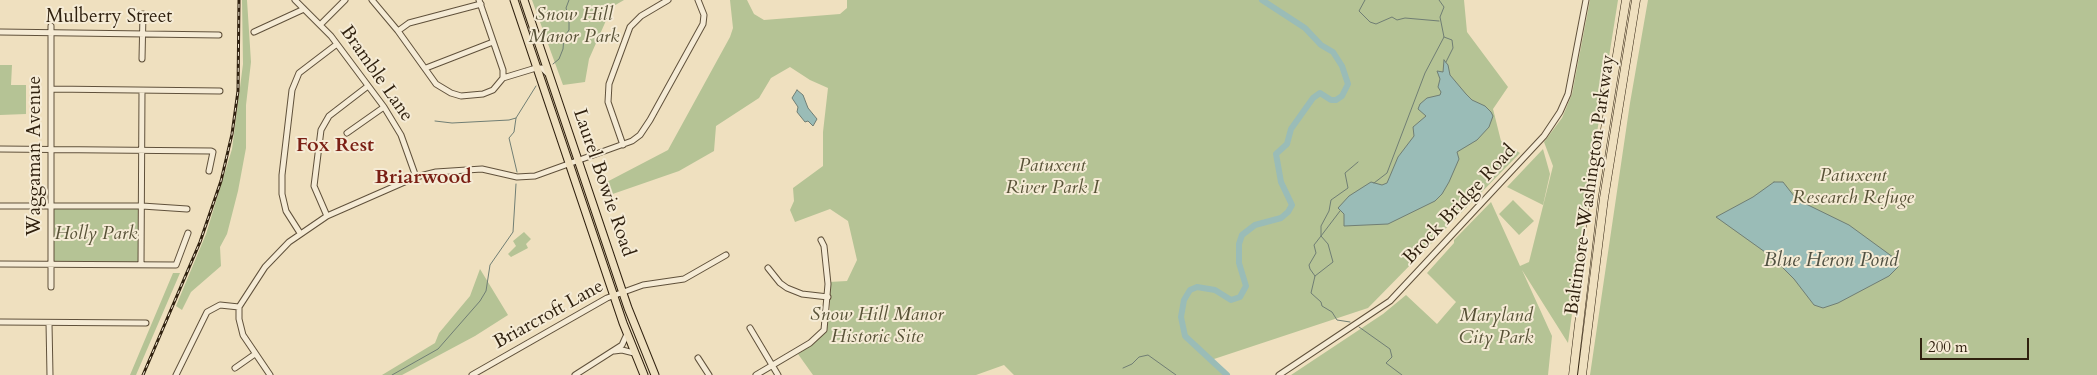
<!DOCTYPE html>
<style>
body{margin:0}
#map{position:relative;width:2097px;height:375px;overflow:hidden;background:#efe0bf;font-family:Cardo,serif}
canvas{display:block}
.scale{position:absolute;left:1920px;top:338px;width:109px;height:22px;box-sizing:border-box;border:2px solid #30210f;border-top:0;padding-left:6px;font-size:15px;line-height:18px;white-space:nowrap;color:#30210f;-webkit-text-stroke:4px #f5ebd5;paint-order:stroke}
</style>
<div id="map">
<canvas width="2097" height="375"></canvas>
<div class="scale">200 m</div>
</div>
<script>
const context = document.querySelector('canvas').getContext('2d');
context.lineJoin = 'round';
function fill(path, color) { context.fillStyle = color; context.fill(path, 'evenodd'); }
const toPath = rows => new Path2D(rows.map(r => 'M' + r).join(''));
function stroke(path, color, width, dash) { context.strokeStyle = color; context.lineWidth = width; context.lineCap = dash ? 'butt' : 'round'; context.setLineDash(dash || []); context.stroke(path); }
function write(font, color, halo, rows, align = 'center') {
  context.font = font + ' Cardo,serif'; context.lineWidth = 4; context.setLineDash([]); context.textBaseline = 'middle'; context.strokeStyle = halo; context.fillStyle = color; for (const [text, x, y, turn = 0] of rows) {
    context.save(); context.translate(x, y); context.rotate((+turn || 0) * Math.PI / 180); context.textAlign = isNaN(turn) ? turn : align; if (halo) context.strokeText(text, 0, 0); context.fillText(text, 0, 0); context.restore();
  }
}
fill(toPath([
 [242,0,247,0,251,62,246,105,246,148,238,191,227,234,220,247,221,266,191,292,182,310,176,306,206,234,232,149,243,64],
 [532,0,624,0,612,7,589,59,585,82,563,85],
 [730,0,747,0,754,14,764,20,840,14,847,8,847,0,1464,0,1467,32,1508,87,1493,109,1501,141,1520,153,1368,308,1211,360,1227,375,1014,375,1004,365,976,375,813,375,798,354,815,342,826,326,830,310,829,282,847,281,857,260,848,221,830,209,795,222,790,210,794,201,793,188,823,166,823,132,828,88,810,80,790,67,771,78,759,98,716,126,714,151,679,171,604,197,601,185,668,150,730,37,733,28],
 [1590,0,1618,0,1596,139,1568,343,1522,270,1552,336,1548,375,1291,375,1383,314,1406,295,1437,324,1456,302,1427,273,1454,243,1454,240,1491,202,1520,266,1529,262,1553,166,1544,142,1562,118,1572,94],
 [1648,0,2097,0,2097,375,1590,375,1630,103],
 [0,65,12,65,11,85,26,85,26,114,0,115],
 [1543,149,1550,174,1543,205,1507,187],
 [1513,200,1534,221,1519,235,1499,214],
 [50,206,142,206,141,265,51,263],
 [524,232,531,239,526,244,528,248,511,257,508,254,516,246,513,241],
 [480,269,508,315,475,336,402,375,382,375,435,343,439,333,470,296],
 [173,273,180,273,136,375,130,375]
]), '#b5c395');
const water = toPath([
 [1444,60,1448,65,1450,75,1466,94,1472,100,1485,106,1491,112,1493,116,1489,127,1477,140,1457,152,1459,159,1449,182,1442,194,1435,201,1388,224,1344,226,1344,214,1338,208,1349,196,1371,182,1382,185,1387,183,1398,157,1414,136,1413,127,1426,116,1418,109,1420,104,1427,98,1440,95,1441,92,1438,87,1440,79,1437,71,1443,72,1444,60],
 [797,90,803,95,808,108,817,119,813,126,808,121,805,122,797,112,798,107,792,98,797,90],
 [1774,182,1783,182,1794,196,1806,204,1849,225,1897,260,1898,267,1889,276,1838,303,1823,308,1814,305,1794,279,1772,257,1716,217,1753,197,1774,182]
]);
fill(water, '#9abcb7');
stroke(water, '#707e74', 1);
stroke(toPath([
 [1365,0,1359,11,1370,22,1376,24,1392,17,1397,20,1405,18,1439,21],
 [1444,37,1452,40,1453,48,1446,62],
 [553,64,559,59,563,49,564,37,569,30,569,18,566,8,569,0],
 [435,121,452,123,509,120,516,118],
 [517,172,509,138,514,132,516,118,536,86],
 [1374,183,1387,173,1425,73,1444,37,1440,17,1444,7,1439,0],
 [1315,276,1333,262,1328,244,1321,236,1340,211],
 [1350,322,1337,320,1332,312,1322,306,1321,302,1311,293,1315,276,1310,269,1309,265,1316,253,1314,245,1321,236,1321,226,1329,211,1331,200,1348,188,1345,173,1358,162],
 [1359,327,1390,349,1392,357,1386,363,1402,375],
 [1123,368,1132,364,1139,357,1148,355,1176,375],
 [392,375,438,349,480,301,486,291,490,265,513,232,516,184]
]), '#707e74', 1);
stroke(toPath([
 [1227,375,1185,336,1181,317,1184,300,1190,290,1197,287,1215,290,1231,300,1240,297,1246,286,1239,263,1239,244,1242,235,1255,225,1281,218,1288,212,1292,205,1281,182,1276,154,1287,144,1291,129,1313,98,1320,93,1331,100,1336,100,1342,96,1348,84,1342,66,1333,52,1321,45,1305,28,1262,0]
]), '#9abcb7', 6);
const minor = toPath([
 [295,0,331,36,384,107,401,135,416,177],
 [372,0,398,31,436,84,451,93,461,96,483,94,493,90,503,78,536,68,542,68,547,73],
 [479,0,503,70,503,78],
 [321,24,345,0],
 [51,26,51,287],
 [398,31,409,23,481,4],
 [0,32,219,35],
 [254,32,304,9],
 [142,59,143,14],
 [426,68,493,42],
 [51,89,220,91],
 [347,133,384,107],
 [623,145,608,102,609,84,630,27,641,16,668,0],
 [0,149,211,151,213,152,209,171],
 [0,206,142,206,187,209],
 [327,216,314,186,321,130,329,116,368,86],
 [300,233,286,211,282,194,282,175,292,90,299,73,337,44],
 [0,264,176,265,188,233],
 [141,265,142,91],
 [768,268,780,283,787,288,802,294,828,297],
 [0,322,146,323],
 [49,323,50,375],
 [750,328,778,375],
 [614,351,622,350,634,353],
 [698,358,709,375],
 [235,368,255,354],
 [176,375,207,312,220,305,239,307],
 [270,375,243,335,239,319,239,307,265,267,289,242,327,216,416,177,436,172,482,169,517,177,535,176,632,141,640,135,650,120,703,24,704,15,698,0],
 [472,375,607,298,643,285,684,279,726,255],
 [575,375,622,345,627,334],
 [756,375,810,343,824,330,828,284,824,246,821,240],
 [1279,375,1390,301,1544,136,1560,112,1568,94,1586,0]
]);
const major = toPath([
 [514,0,623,323,644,375],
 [524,0,628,308,655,375]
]);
const highway = toPath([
 [1573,375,1594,197,1626,0],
 [1582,375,1604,198,1636,0]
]);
stroke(minor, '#60513b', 7);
stroke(major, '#30210f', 9);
stroke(highway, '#30210f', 9);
stroke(minor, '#f5ebd5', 5);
stroke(major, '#efe0bf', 7);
stroke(highway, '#efe0bf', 8);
const rail = toPath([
 [143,375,200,242,221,181,232,134,238,91,239,0]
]);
stroke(rail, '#30210f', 3);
stroke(rail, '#f5ebd5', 1, [4]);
write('italic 19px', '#585237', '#f5ebd5', [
 ["Snow Hill",574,16],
 ["Manor Park",574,38],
 ["Patuxent",1052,167],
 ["River Park I",1052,189],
 ["Patuxent",1853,177],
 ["Research Refuge",1853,199],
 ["Holly Park",96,235],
 ["Snow Hill Manor",877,316],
 ["Historic Site",877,338],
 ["Maryland",1496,317],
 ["City Park",1496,339]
]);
write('19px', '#30210f', '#f5ebd5', [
 ["Mulberry Street",109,18],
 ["Bramble Lane",376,74,55],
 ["Waggaman Avenue",36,156,-90],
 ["Laurel Bowie Road",603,183,71],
 ["Baltimore-Washington Parkway",1591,185,-82],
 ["Brock Bridge Road",1460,205,-47],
 ["Briarcroft Lane",549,315,-29]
]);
write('bold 20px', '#7a1f14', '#f5ebd5', [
 ["Fox Rest",335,146],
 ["Briarwood",423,178]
]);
write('italic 20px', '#505041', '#f5ebd5', [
 ["Blue Heron Pond",1831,261]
]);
</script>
